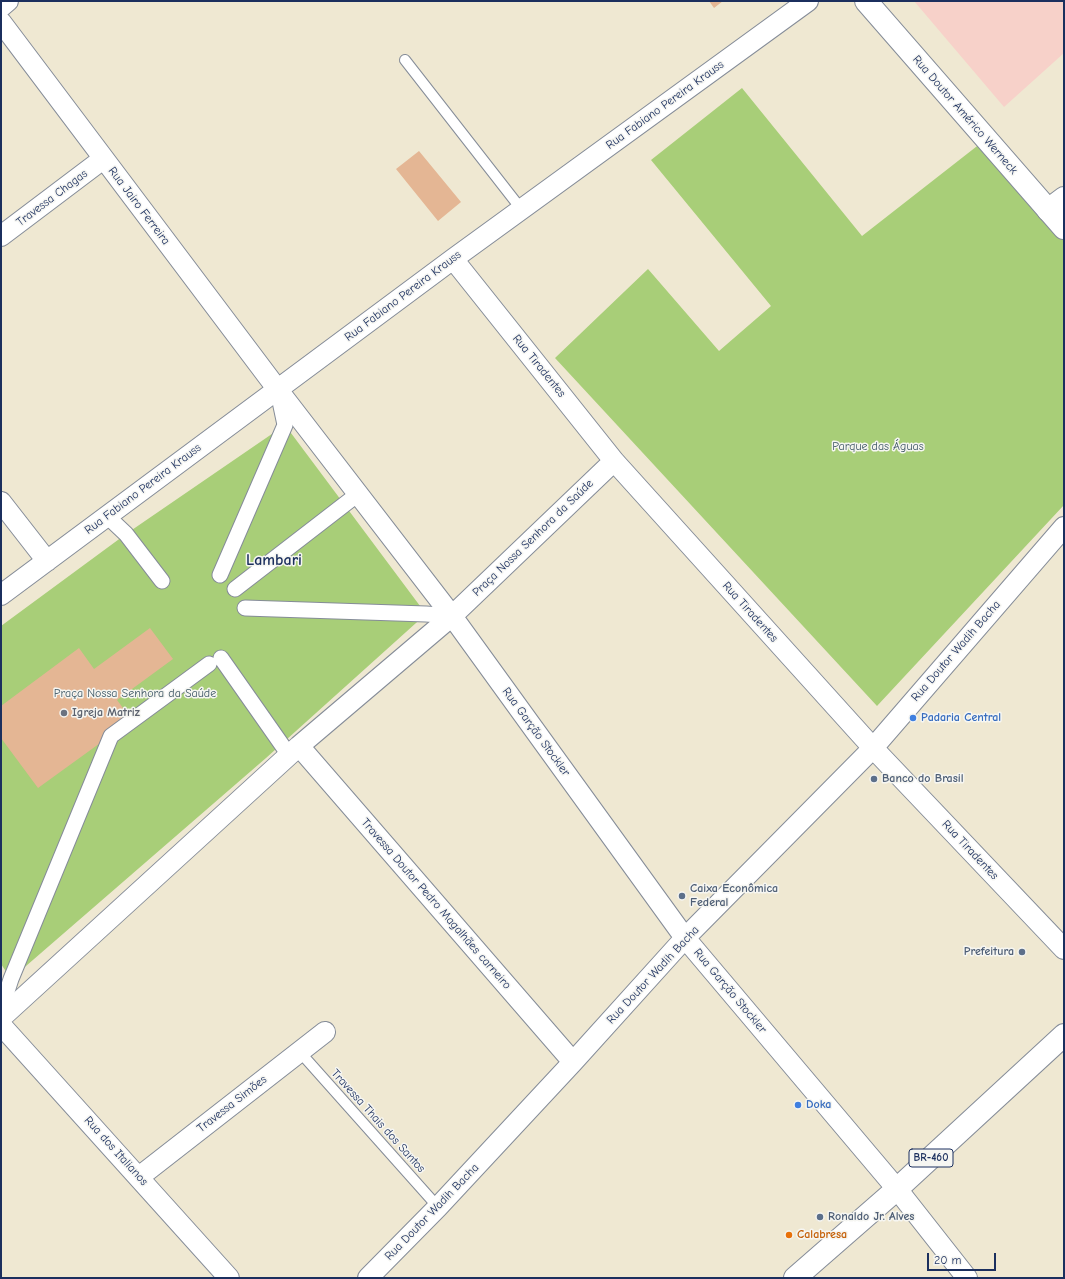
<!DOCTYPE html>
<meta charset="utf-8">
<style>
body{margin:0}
#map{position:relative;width:1065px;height:1279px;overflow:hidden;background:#efe8d2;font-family:"Comic Neue",sans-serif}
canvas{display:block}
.frame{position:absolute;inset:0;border:2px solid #1b2f5e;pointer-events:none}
.scale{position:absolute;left:927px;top:1253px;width:69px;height:18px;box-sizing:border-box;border:2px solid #1b2f5e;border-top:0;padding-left:5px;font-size:12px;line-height:14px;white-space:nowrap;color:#1b2f5e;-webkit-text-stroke:3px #f6f6f2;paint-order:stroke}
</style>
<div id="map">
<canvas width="1065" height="1279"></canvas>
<div class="frame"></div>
<div class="scale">20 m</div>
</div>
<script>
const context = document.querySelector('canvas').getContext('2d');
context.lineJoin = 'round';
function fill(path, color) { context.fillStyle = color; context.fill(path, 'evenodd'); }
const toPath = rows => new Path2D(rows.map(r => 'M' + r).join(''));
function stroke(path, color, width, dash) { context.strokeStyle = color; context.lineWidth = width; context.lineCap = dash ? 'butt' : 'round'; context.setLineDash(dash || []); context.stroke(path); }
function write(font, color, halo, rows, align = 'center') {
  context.font = font + ' "Comic Neue",sans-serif'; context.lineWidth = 3; context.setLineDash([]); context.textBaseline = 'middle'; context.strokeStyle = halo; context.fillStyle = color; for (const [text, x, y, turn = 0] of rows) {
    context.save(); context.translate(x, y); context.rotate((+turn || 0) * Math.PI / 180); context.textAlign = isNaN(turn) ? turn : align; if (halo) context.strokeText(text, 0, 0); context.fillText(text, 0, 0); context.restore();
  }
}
fill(toPath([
 [914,1,1064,1,1064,53,1004,107]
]), '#f7d1c9');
fill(toPath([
 [742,88,862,236,981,143,1064,240,1064,505,877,706,555,358,648,269,719,351,771,306,651,160],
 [285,425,426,614,266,758,11,979,1,964,1,626,126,534]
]), '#a8ce78');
fill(toPath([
 [709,1,723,1,714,8],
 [419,151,461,202,438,221,396,169],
 [150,628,173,659,117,700,132,720,38,788,1,738,1,706,79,648,94,669]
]), '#e4b694');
const service = toPath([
 [405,60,522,210],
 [299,1051,438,1207]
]);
const pedestrian = toPath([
 [107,516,126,534,162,581],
 [220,575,285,425,278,392],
 [235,589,358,494],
 [245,608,426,614,452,616],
 [221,658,289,755],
 [1,1010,11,979,111,736,209,664]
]);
const minor = toPath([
 [1,7,8,1],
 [1,22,278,390,452,616,685,938,897,1189,967,1278],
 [1,236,103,159],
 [453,259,614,461,873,748,1064,949],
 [1,502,47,561],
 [1,595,453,259,808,1],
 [299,746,573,1062],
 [1,1018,299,746,452,616,614,461],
 [1,1025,229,1278],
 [139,1177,325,1032],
 [368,1278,438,1207,573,1062,685,938,873,748,1064,527]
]);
const tertiary = toPath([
 [1048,210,1064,198]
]);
const secondary = toPath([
 [866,1,1064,228]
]);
const primary = toPath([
 [795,1278,897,1189,1064,1035]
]);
stroke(service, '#858c98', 12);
stroke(pedestrian, '#858c98', 17);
stroke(minor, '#858c98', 22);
stroke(tertiary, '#858c98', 24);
stroke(secondary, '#858c98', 24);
stroke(primary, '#858c98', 24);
stroke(service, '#fff', 10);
stroke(pedestrian, '#fff', 15);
stroke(minor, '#fff', 20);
stroke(tertiary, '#fff', 22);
stroke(secondary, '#fff', 22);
stroke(primary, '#fff', 22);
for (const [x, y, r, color] of [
 [64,713,4,"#6b7280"],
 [913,718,4,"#3f7fe0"],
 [874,779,4,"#5c6f8a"],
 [682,896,4,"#5c6f8a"],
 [1022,952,4,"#5c6f8a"],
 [798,1105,4,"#3f7fe0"],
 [820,1217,4,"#5c6f8a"],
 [789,1235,4,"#e8710a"]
]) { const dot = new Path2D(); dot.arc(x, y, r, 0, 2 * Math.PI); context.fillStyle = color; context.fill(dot); stroke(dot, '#f6f6f2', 1.5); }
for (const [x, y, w] of [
 [931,1158,44]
]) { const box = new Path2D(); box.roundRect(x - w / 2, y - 9, w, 18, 3); context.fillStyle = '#f6f6f2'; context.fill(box); stroke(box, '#1b2f5e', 1); }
write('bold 11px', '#1b2f5e', null, [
 ["BR-460",931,1158]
]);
write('12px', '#1b2f5e', '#f6f6f2', [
 ["Rua Fabiano Pereira Krauss",665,105,-36],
 ["Rua Doutor Américo Werneck",965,115,49],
 ["Travessa Chagas",52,198,-37],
 ["Rua Jairo Ferreira",139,206,53],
 ["Rua Fabiano Pereira Krauss",403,296,-37],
 ["Rua Tiradentes",539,366,51],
 ["Rua Fabiano Pereira Krauss",143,489,-37],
 ["Praça Nossa Senhora da Saúde",533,538,-44],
 ["Rua Tiradentes",750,612,48],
 ["Rua Doutor Wadih Bacha",956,651,-49],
 ["Rua Garção Stockler",536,732,54],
 ["Rua Tiradentes",970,850,47],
 ["Travessa Doutor Pedro Magalhães carneiro",436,904,49],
 ["Rua Doutor Wadih Bacha",653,975,-47],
 ["Rua Garção Stockler",730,991,50],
 ["Travessa Simões",232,1104,-38],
 ["Travessa Thais dos Santos",378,1121,48],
 ["Rua dos Italianos",116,1151,48],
 ["Rua Doutor Wadih Bacha",432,1212,-46]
]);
write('12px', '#3e5764', '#f6f6f2', [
 ["Parque das Águas",878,447],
 ["Praça Nossa Senhora da Saúde",135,694]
]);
write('bold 12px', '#5b616d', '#f6f6f2', [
 ["Igreja Matriz",72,713]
], 'left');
write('bold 12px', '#366cbe', '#f6f6f2', [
 ["Padaria Central",921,718],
 ["Doka",806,1105]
], 'left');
write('bold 12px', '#4e5e75', '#f6f6f2', [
 ["Banco do Brasil",882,779],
 ["Caixa Econômica",690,889],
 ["Federal",690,903],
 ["Prefeitura",1014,952,"right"],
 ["Ronaldo Jr. Alves",828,1217]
], 'left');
write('bold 12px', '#c56008', '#f6f6f2', [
 ["Calabresa",797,1235]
], 'left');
write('bold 16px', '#1b2f5e', '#f6f6f2', [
 ["Lambari",274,560]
]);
</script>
